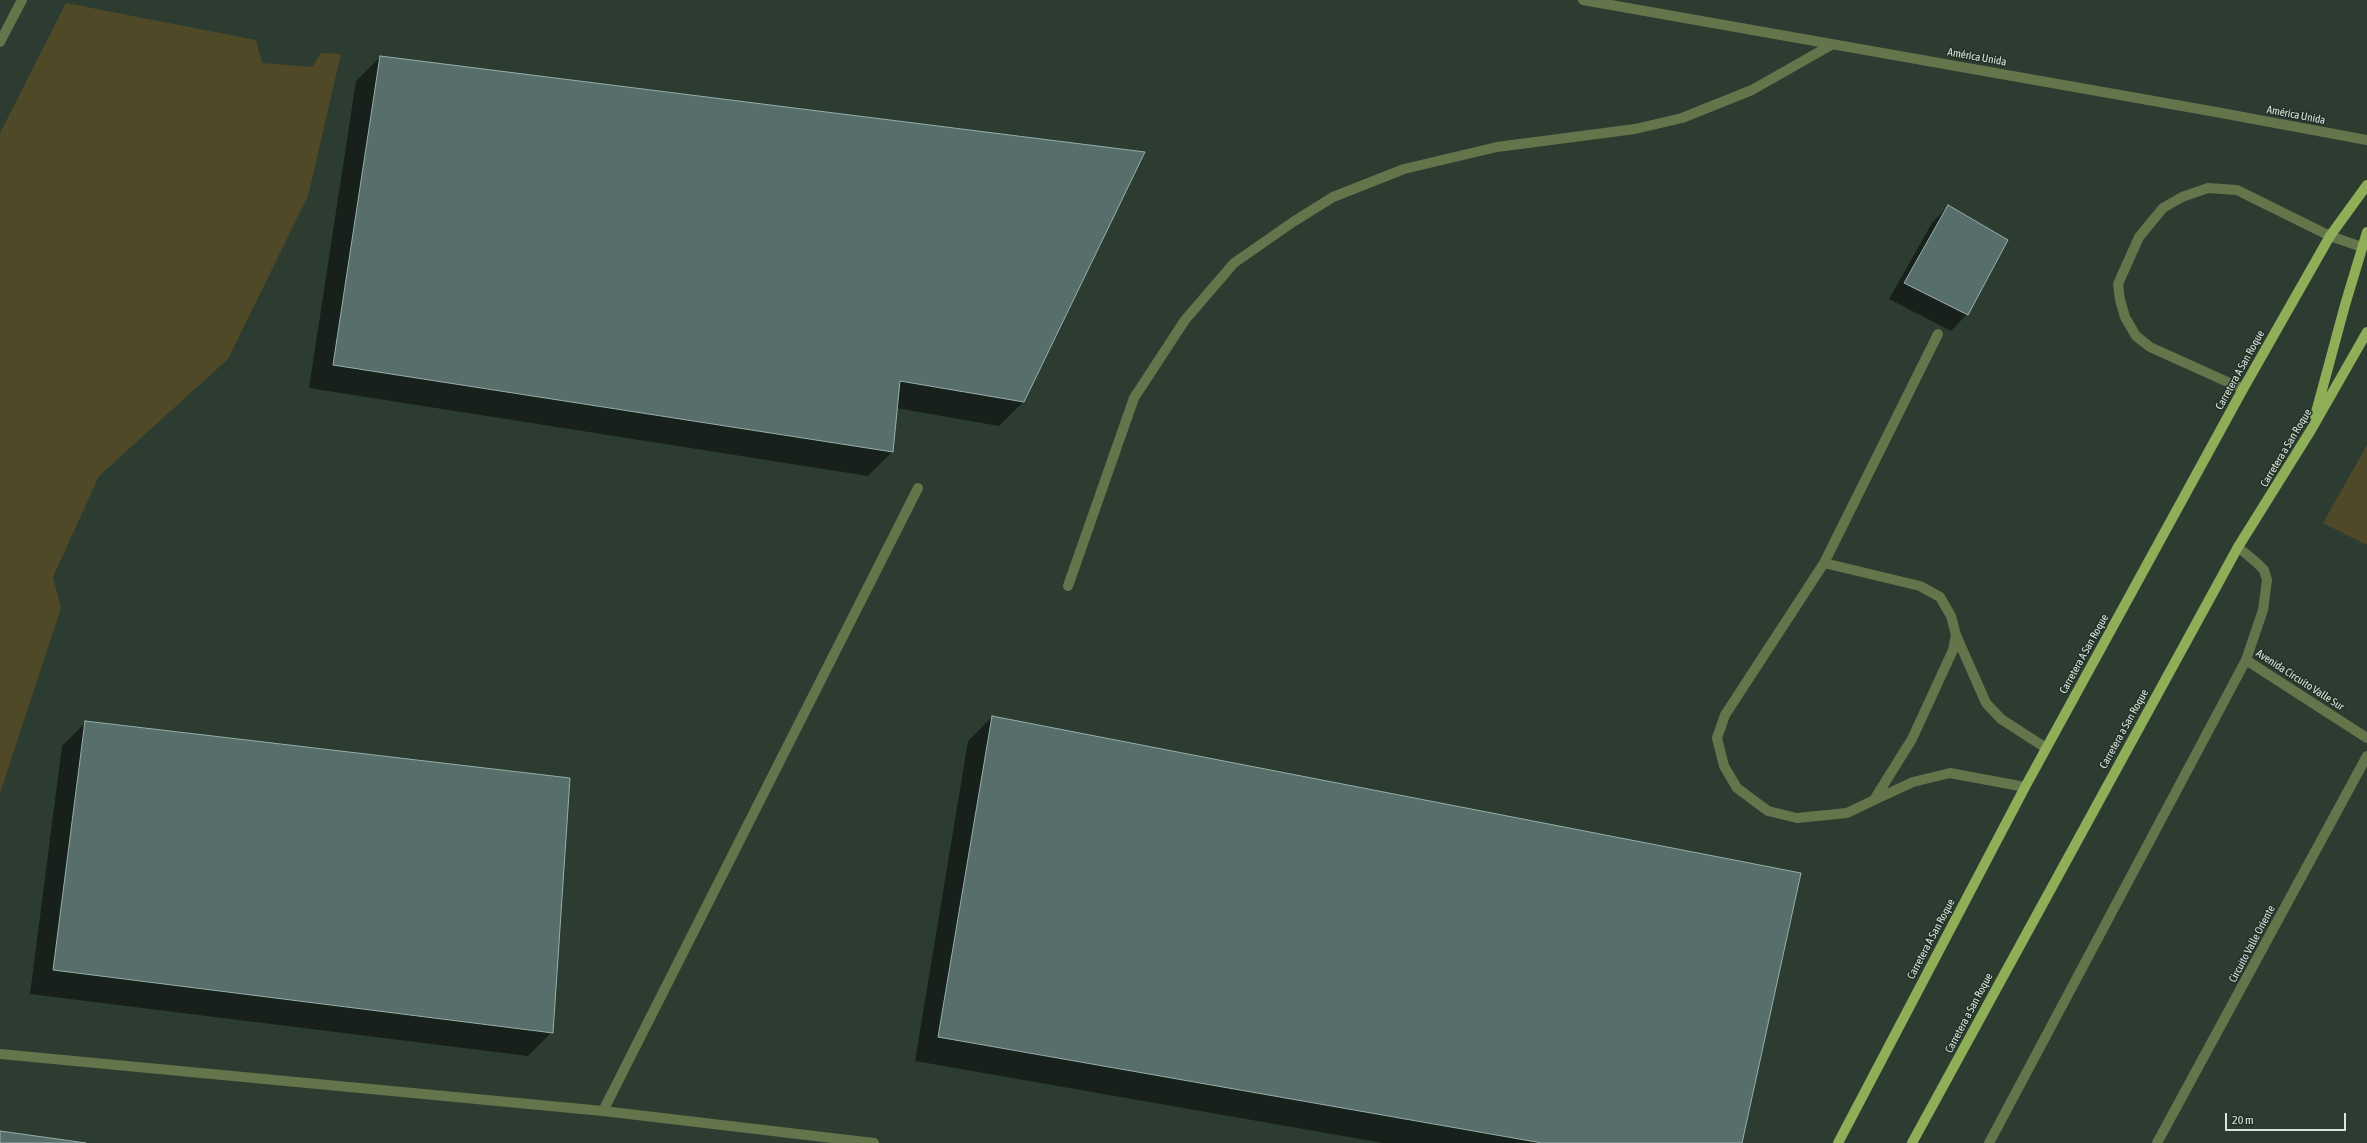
<!DOCTYPE html>
<meta charset="utf-8">
<style>
body{margin:0}
#map{position:relative;width:2367px;height:1143px;overflow:hidden;background:#2c3c31;font-family:"Asap Condensed",sans-serif}
canvas{display:block}
.scale{position:absolute;left:2225px;top:1113px;width:121px;height:18px;box-sizing:border-box;border:2px solid #dbe5de;border-top:0;padding-left:5px;font-size:12px;line-height:14px;white-space:nowrap;color:#dbe5de;-webkit-text-stroke:3px #223227;paint-order:stroke}
</style>
<div id="map">
<canvas width="2367" height="1143"></canvas>
<div class="scale">20 m</div>
</div>
<script>
const context = document.querySelector('canvas').getContext('2d');
context.lineJoin = 'round';
function fill(path, color) { context.fillStyle = color; context.fill(path, 'evenodd'); }
const toPath = rows => new Path2D(rows.map(r => 'M' + r).join(''));
function stroke(path, color, width, dash) { context.strokeStyle = color; context.lineWidth = width; context.lineCap = dash ? 'butt' : 'round'; context.setLineDash(dash || []); context.stroke(path); }
function write(font, color, halo, rows, align = 'center') {
  context.font = font + ' "Asap Condensed",sans-serif'; context.lineWidth = 3; context.setLineDash([]); context.textBaseline = 'middle'; context.strokeStyle = halo; context.fillStyle = color; for (const [text, x, y, turn = 0] of rows) {
    context.save(); context.translate(x, y); context.rotate((+turn || 0) * Math.PI / 180); context.textAlign = isNaN(turn) ? turn : align; if (halo) context.strokeText(text, 0, 0); context.fillText(text, 0, 0); context.restore();
  }
}
fill(toPath([
 [66,3,256,40,262,63,312,67,321,53,341,54,308,196,228,359,99,476,53,577,61,608,0,793,0,133],
 [2367,445,2367,545,2323,523]
]), '#504927');
fill(toPath([
 [380,57,1143,152,1023,402,999,426,896,408,892,452,868,476,309,388,356,81],
 [1948,206,1967,314,1951,331,1889,299,1932,223],
 [992,717,1741,1143,1383,1143,915,1061,968,741],
 [86,722,552,1032,528,1056,30,994,62,746]
]), '#0007');
const building = toPath([
 [380,56,1145,152,1024,402,900,381,893,452,333,365,380,56],
 [1948,205,2008,240,1968,315,1904,283,1948,205],
 [992,716,1801,873,1742,1143,1542,1143,938,1037,992,716],
 [85,721,570,778,553,1033,53,970,85,721],
 [0,1131,86,1143,0,1143,0,1131]
]);
fill(building, '#576e6a');
stroke(building, '#96b0ab', 1);
stroke(toPath([
 [1583,0,2216,112,2367,140],
 [0,42,22,0],
 [2243,389,2150,347,2136,336,2125,317,2120,300,2118,284,2139,237,2163,208,2182,197,2208,188,2237,190,2330,236,2362,247],
 [2238,547,2257,563,2264,570,2267,580,2263,610,2246,660,2367,738],
 [1824,563,1920,586,1940,597,1951,616,1956,635,1953,650,1912,739,1874,800,1847,813,1797,818,1768,811,1737,788,1724,766,1717,738,1725,715,1824,563],
 [1824,563,1938,334],
 [1068,586,1134,398,1185,320,1234,263,1293,222,1333,197,1404,169,1497,147,1635,129,1682,118,1752,90,1833,44],
 [1956,635,1986,703,2001,719,2046,748],
 [1874,800,1913,782,1950,773,2025,787],
 [0,1054,603,1111,874,1143],
 [603,1111,918,488],
 [1989,1143,2246,660],
 [2157,1143,2367,756]
]), '#64744b', 10);
stroke(toPath([
 [2315,416,2345,305,2367,232],
 [1838,1143,2025,787,2243,389,2330,236,2367,185],
 [1912,1143,2238,547,2311,430,2367,332]
]), '#8eaf58', 10);
write('11px', '#dbe5de', '#223227', [
 ["América Unida",1977,57,10],
 ["América Unida",2296,115,11],
 ["Carretera A San Roque",2240,370,-61],
 ["Carretera a San Roque",2286,448,-59],
 ["Carretera A San Roque",2084,654,-61],
 ["Avenida Circuito Valle Sur",2300,680,33],
 ["Carretera a San Roque",2124,729,-61],
 ["Carretera A San Roque",1931,939,-62],
 ["Circuito Valle Oriente",2252,944,-62],
 ["Carretera a San Roque",1969,1013,-62]
]);
</script>
